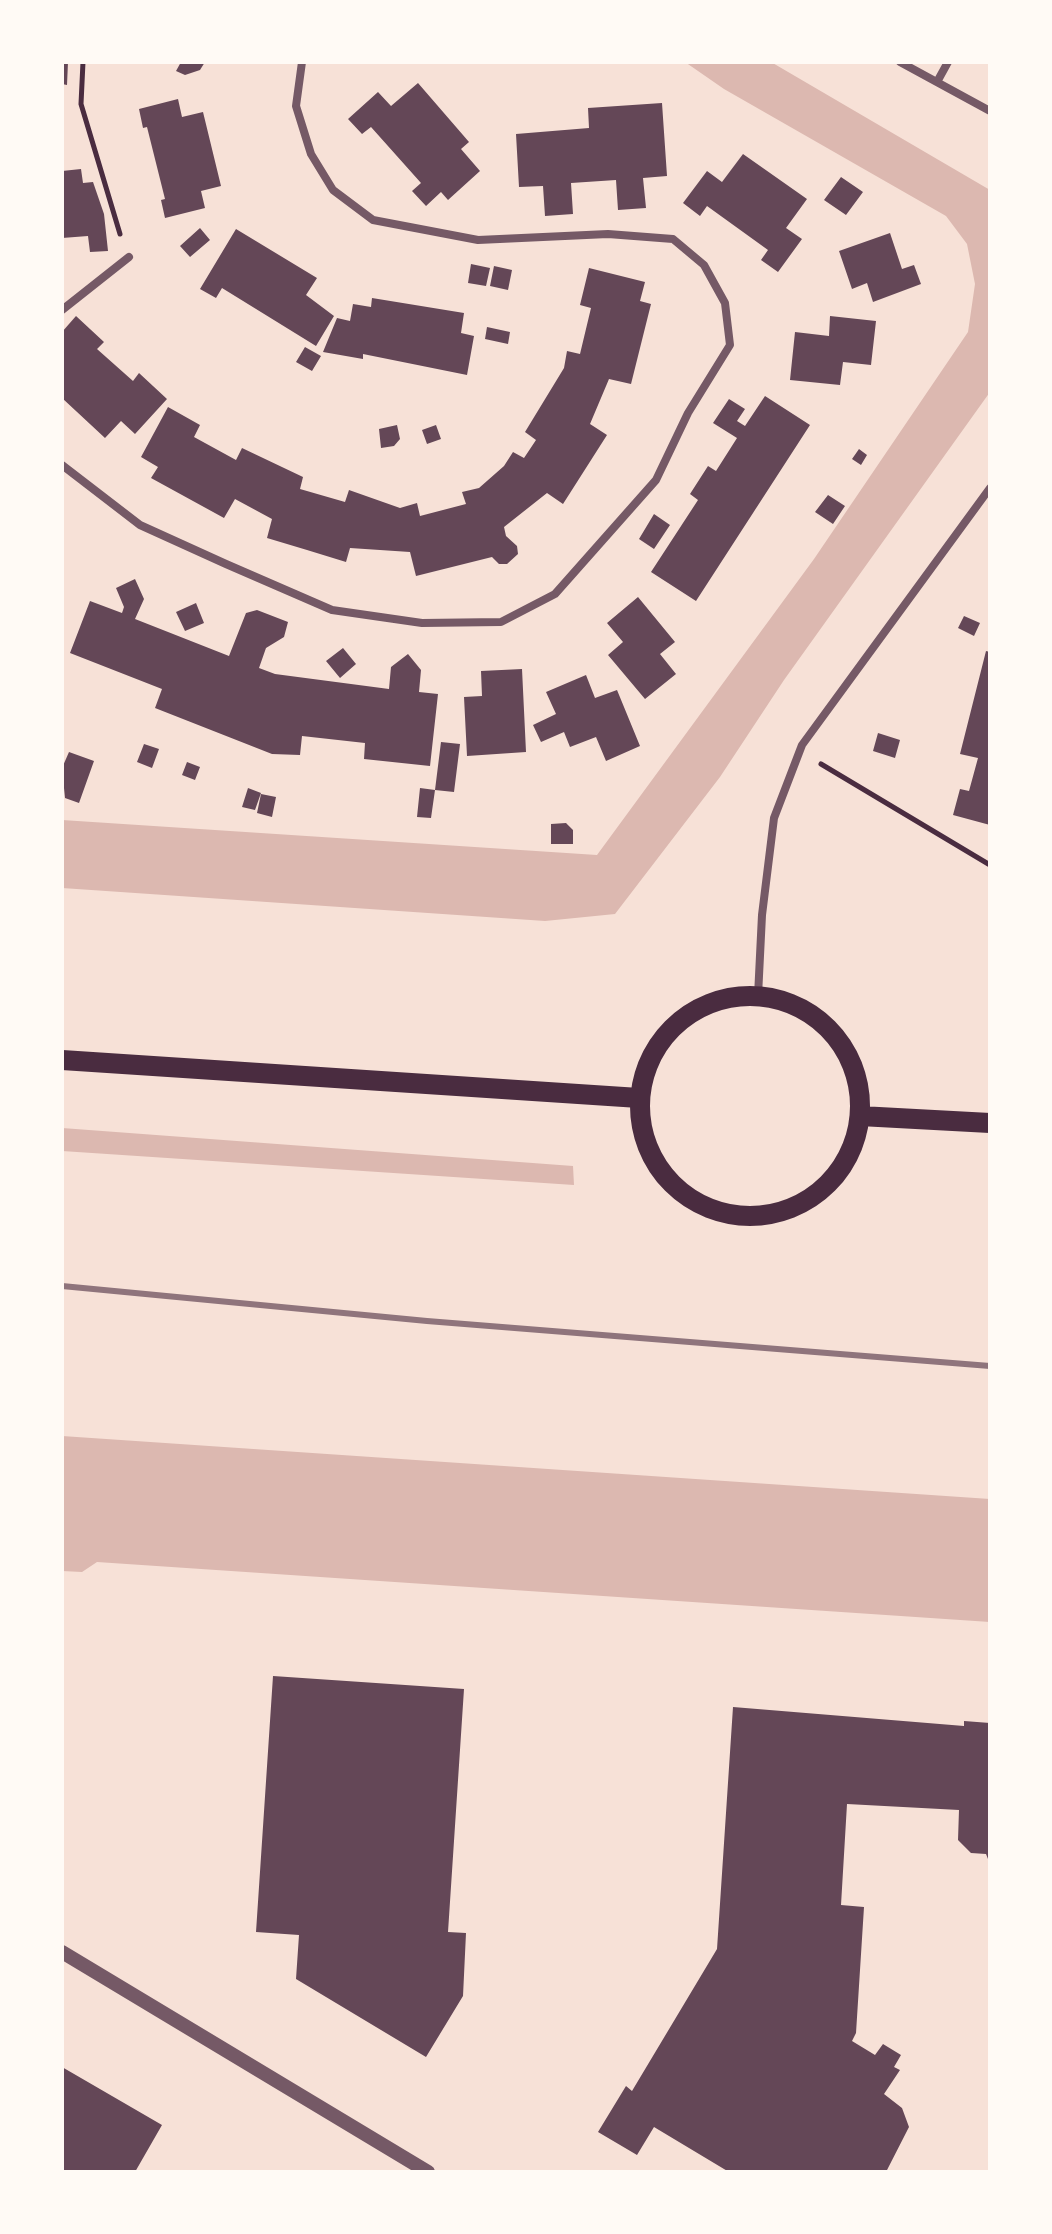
<!DOCTYPE html>
<style>
body{margin:0}
#map{position:relative;width:1052px;height:2234px;overflow:hidden;background:#f7e1d7;font-family:Literata,serif}
canvas{display:block}
.frame{position:absolute;inset:0;border:64px solid #fffaf5;pointer-events:none}
</style>
<div id="map">
<canvas width="1052" height="2234"></canvas>
<div class="frame"></div>
</div>
<script>
const context = document.querySelector('canvas').getContext('2d');
context.lineJoin = 'round';
function fill(path, color) { context.fillStyle = color; context.fill(path, 'evenodd'); }
const toPath = rows => new Path2D(rows.map(r => 'M' + r).join(''));
function stroke(path, color, width, dash) { context.strokeStyle = color; context.lineWidth = width; context.lineCap = dash ? 'butt' : 'round'; context.setLineDash(dash || []); context.stroke(path); }
fill(toPath([
 [685,62,771,62,990,190,990,392,784,680,720,777,615,914,545,921,62,888,62,820,597,855,814,559,968,332,975,284,967,244,946,216,724,89],
 [62,1128,573,1166,574,1185,62,1151],
 [62,1436,990,1499,990,1622,97,1562,82,1572,62,1571]
]), '#dcb8b0');
fill(toPath([
 [62,62,68,62,67,85,62,84],
 [181,62,205,62,200,70,185,75,176,71],
 [418,83,469,142,461,149,480,171,448,200,441,192,426,206,412,191,421,183,371,127,362,134,348,119,378,92,391,106],
 [178,99,182,117,203,112,221,186,201,191,205,208,165,218,161,200,165,199,147,127,143,128,139,109],
 [662,103,667,176,643,178,646,208,618,210,616,180,571,183,573,214,545,216,543,186,519,187,516,134,589,128,588,108],
 [743,154,807,199,786,228,802,239,778,272,761,260,768,250,707,206,700,216,683,203,707,171,722,182],
 [81,169,83,183,93,182,104,214,108,251,90,252,88,236,62,238,62,171],
 [841,177,863,192,846,215,824,200],
 [200,228,210,240,190,257,180,246],
 [236,229,317,278,306,295,334,316,316,346,222,288,216,298,200,289],
 [890,233,902,269,914,265,921,284,873,302,867,283,852,289,839,251],
 [471,264,490,268,486,286,468,283],
 [494,266,512,270,508,290,490,286],
 [589,268,645,282,640,301,651,304,631,384,609,379,590,424,607,435,563,504,547,493,504,527,506,536,517,546,518,554,507,564,499,564,492,557,416,576,410,552,350,548,346,562,307,550,267,538,272,519,235,499,224,518,151,478,158,467,141,457,168,407,200,425,194,437,236,460,242,448,303,477,300,489,345,502,349,490,400,508,417,503,420,516,466,504,462,492,479,488,504,466,513,452,524,458,536,440,525,432,564,368,567,351,580,354,591,308,580,305],
 [372,298,464,313,461,333,474,336,467,375,363,354,363,359,323,352,337,318,350,321,353,304,371,307],
 [76,316,104,342,97,349,133,381,139,373,167,399,135,434,121,421,105,438,62,398,62,332],
 [830,316,876,321,871,365,843,362,840,385,790,380,795,332,829,336],
 [487,327,510,332,508,344,485,339],
 [305,347,321,356,312,371,296,362],
 [765,396,810,425,696,601,651,572,698,500,690,494,708,466,716,471,737,438,713,423,729,399,745,409,737,421,745,426],
 [397,425,400,439,394,446,381,448,379,429],
 [436,425,441,439,427,444,422,430],
 [859,449,867,455,861,465,852,459],
 [828,495,845,506,833,524,815,512],
 [654,514,670,525,654,549,639,539],
 [135,579,144,599,135,619,229,656,246,613,257,610,288,622,284,637,266,648,259,668,275,674,389,689,391,667,408,654,421,670,419,692,438,694,430,766,364,759,365,743,302,736,300,755,272,754,155,708,162,689,70,653,90,601,122,613,124,607,116,588],
 [638,597,675,642,660,654,676,674,645,699,608,655,623,642,607,623],
 [196,603,204,623,185,631,176,612],
 [964,616,980,623,974,636,958,628],
 [343,648,356,664,340,678,326,661],
 [986,651,990,652,990,825,953,815,960,789,969,791,978,758,960,754],
 [522,669,526,752,467,756,464,697,482,696,481,671],
 [586,675,595,698,617,690,640,746,606,761,596,737,570,747,564,732,541,742,533,725,556,714,546,692],
 [878,733,900,740,895,758,873,751],
 [441,742,460,744,454,792,435,790,431,818,417,817,420,788,435,790],
 [144,744,159,749,152,768,137,762],
 [69,752,94,761,79,803,65,798,62,768],
 [187,762,200,767,195,780,182,775],
 [248,788,261,793,255,810,242,807],
 [261,794,276,797,272,817,257,813],
 [566,823,573,830,573,844,551,844,551,824],
 [273,1676,464,1689,448,1932,466,1933,463,1996,426,2057,296,1979,299,1935,256,1932],
 [733,1707,964,1726,964,1721,990,1723,990,1864,986,1854,971,1853,958,1840,959,1810,847,1804,841,1905,864,1907,856,2033,852,2041,875,2055,883,2044,901,2055,894,2067,900,2070,884,2094,902,2108,909,2127,886,2172,729,2172,654,2127,637,2155,598,2132,626,2086,632,2091,717,1949],
 [62,2067,162,2125,135,2172,62,2172]
]), '#644757');
stroke(toPath([
 [83,62,81,104,120,234],
 [821,764,990,865]
]), '#4a2c40', 5);
stroke(toPath([
 [900,62,990,111],
 [937,82,948,62],
 [62,310,129,257],
 [62,465,140,525,226,564,332,610,422,623,501,622,555,594,656,480,688,413,730,345,725,303,704,265,673,239,608,234,478,240,373,220,333,190,311,154,296,106,302,62],
 [758,996,762,915,774,818,802,745,990,488]
]), '#755966', 8);
stroke(toPath([
 [62,1952,428,2172]
]), '#755966', 14);
stroke(toPath([
 '640 1106a110 110 0 1 1 220 0a110 110 0 1 1-220 0Z',
 [62,1060,639,1098],
 [860,1116,990,1123]
]), '#4a2c40', 20);
stroke(toPath([
 [62,1286,427,1321,990,1366]
]), '#8f747c', 6);
</script>
